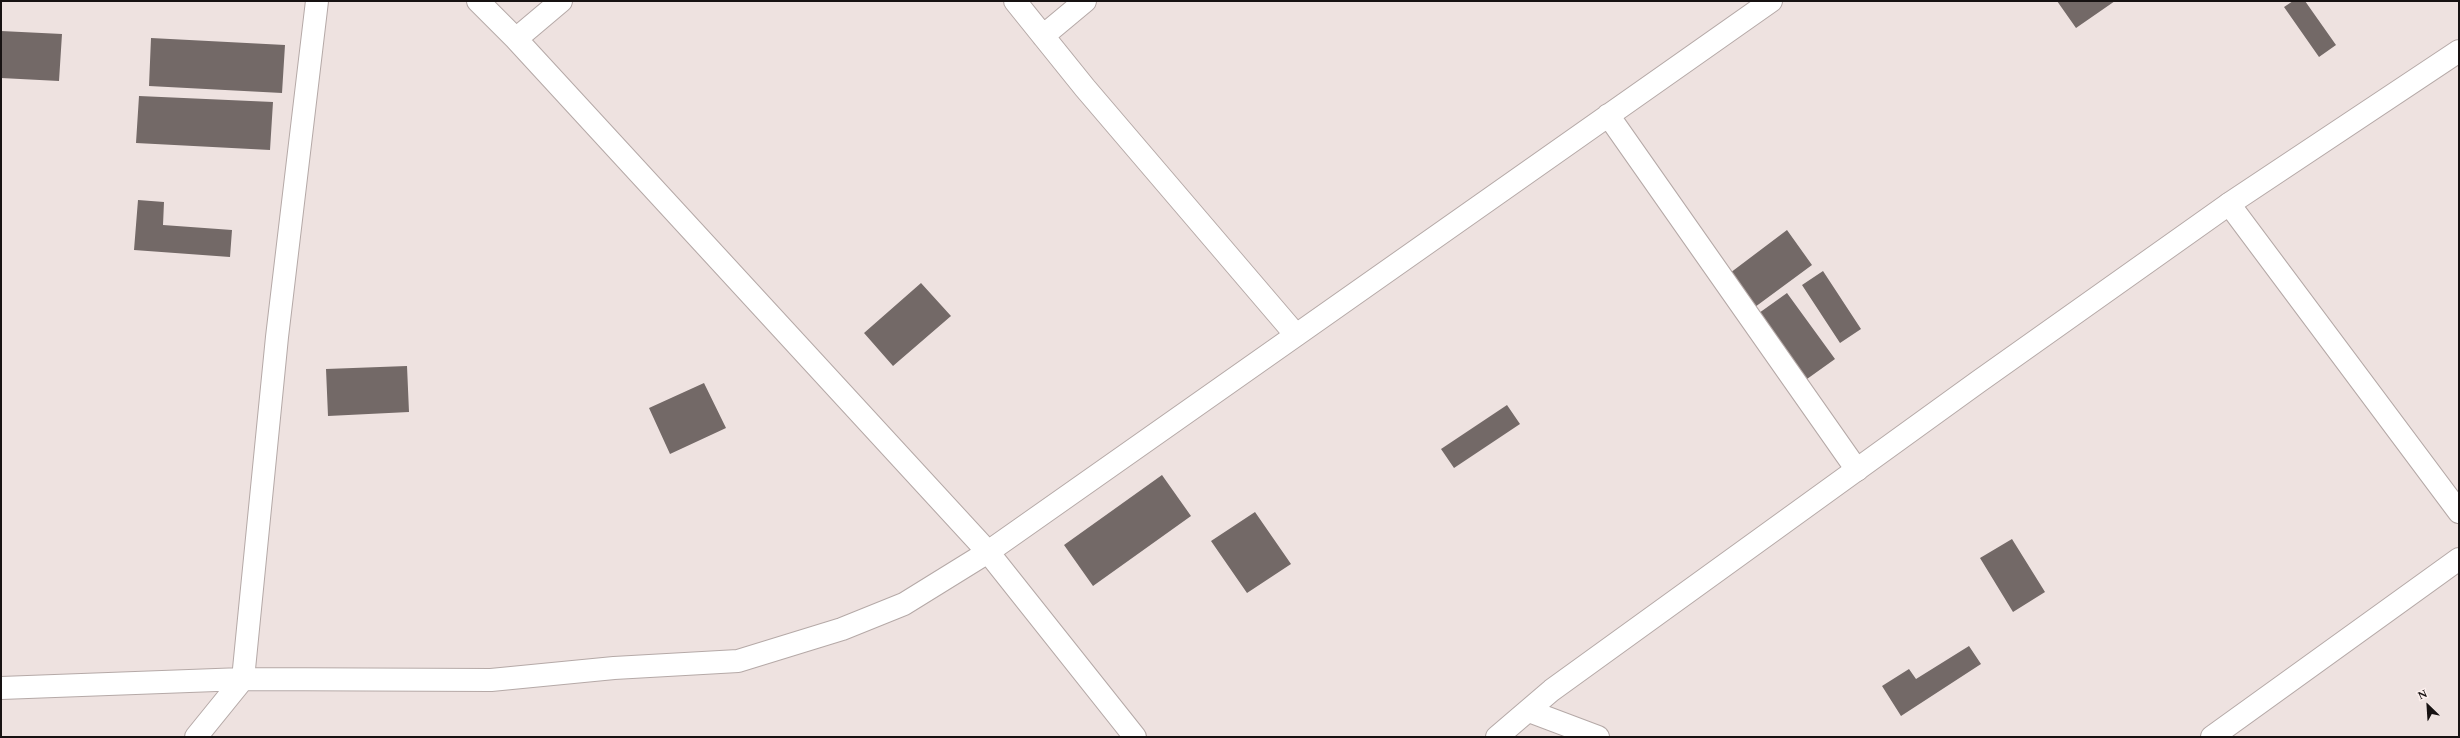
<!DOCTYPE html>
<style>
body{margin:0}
#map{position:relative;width:2460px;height:738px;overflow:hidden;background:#eee2e0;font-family:Spectral,serif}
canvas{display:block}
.frame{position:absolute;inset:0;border:2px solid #171212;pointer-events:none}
.north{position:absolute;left:2408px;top:686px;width:40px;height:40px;-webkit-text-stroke:3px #fcefed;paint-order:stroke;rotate:335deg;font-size:11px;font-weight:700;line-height:16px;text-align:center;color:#171212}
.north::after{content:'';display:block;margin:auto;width:14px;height:18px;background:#171212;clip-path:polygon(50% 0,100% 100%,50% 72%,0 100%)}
</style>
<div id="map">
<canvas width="2460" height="738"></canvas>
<div class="frame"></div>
<div class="north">N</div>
</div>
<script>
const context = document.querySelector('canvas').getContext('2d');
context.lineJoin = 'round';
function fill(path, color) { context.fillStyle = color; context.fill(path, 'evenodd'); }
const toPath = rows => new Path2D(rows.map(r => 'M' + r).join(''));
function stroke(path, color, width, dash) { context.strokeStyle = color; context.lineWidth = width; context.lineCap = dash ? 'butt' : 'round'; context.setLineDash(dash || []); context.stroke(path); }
fill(toPath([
 [2057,1,2115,1,2076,28],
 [2293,1,2305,1,2336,45,2319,57,2284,7],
 [1,31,62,34,59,81,1,78],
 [151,38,285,45,282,93,149,86],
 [139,96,273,102,270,150,136,143],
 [138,200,164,202,163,225,232,230,230,257,134,250],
 [1787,230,1812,265,1755,307,1730,273],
 [1823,271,1861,329,1840,343,1802,285],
 [921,283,951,316,893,366,864,333],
 [1787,293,1835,359,1807,379,1759,313],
 [407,366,409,412,328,416,326,369],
 [704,383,726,428,670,454,649,408],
 [1507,405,1520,424,1454,468,1441,449],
 [1162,475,1191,516,1093,586,1064,545],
 [1255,512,1291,564,1247,593,1211,541],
 [2012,539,2045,592,2013,612,1980,558],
 [1969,646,1981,664,1901,716,1882,686,1909,669,1916,679]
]), '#736967');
const street = toPath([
 [478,1,516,39,988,552,1135,737],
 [1015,1,1085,88,1296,335],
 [1043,36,1085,1],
 [516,39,561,1],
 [1608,115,1857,470],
 [2229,204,2459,512],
 [1,688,243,679,491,680,614,668,738,661,842,629,904,604,988,552,1771,1],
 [1529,711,1598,737],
 [196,737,243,679,277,337,317,1],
 [2212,737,2459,559]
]);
const secondary = toPath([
 [1497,737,1552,690,1978,382,2229,204,2459,51]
]);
stroke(street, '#b5a9a7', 24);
stroke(secondary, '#b5a9a7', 24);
stroke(street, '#fff', 22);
stroke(secondary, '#fff', 22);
</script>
